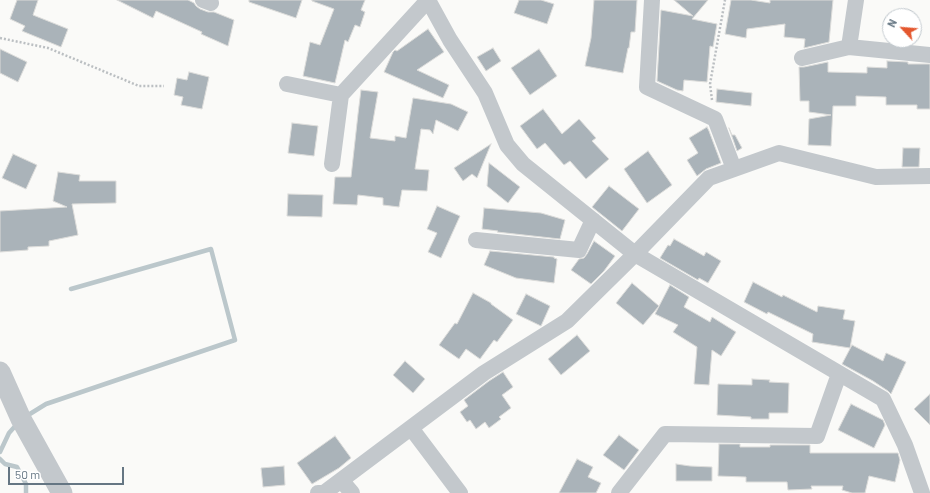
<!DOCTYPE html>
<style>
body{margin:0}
#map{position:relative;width:930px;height:493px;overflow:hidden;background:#fafaf8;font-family:Barlow,sans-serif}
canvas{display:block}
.north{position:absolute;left:882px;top:8px;width:40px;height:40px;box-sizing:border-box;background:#fff;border:1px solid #c1c8cd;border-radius:50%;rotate:296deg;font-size:11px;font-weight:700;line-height:16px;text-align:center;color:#657683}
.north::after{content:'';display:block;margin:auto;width:14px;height:18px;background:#e4572e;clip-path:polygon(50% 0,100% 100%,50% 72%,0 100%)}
.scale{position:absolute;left:8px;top:467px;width:116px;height:18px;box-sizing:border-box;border:2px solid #657683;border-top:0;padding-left:5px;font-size:12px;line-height:14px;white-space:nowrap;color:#657683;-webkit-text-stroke:3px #fff;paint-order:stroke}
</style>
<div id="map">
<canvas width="930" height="493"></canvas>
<div class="north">N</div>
<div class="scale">50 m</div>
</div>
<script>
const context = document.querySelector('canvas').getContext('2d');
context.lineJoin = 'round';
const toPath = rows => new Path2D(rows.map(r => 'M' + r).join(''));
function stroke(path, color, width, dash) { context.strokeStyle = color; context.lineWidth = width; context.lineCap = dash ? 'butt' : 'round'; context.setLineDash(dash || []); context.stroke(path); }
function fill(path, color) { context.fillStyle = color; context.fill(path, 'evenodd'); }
stroke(toPath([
 [25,417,46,404,235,340,211,249,71,289],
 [0,452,9,433,17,424],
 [0,459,5,464,17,467,26,484,26,493]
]), '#bbc7cb', 4.5);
const building = toPath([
 [17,0,38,0,33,15,68,29,61,47,22,31,25,26,10,19,17,0],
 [117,0,188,0,194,3,196,6,200,9,208,12,214,12,234,20,228,46,201,34,202,32,156,11,153,18,117,0],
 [249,0,302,0,296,18,249,2,249,0],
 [312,0,365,0,361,10,365,12,360,27,355,25,348,42,345,40,335,83,303,76,310,42,320,45,334,9,312,1,312,0],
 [519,0,541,0,554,4,547,24,514,13,519,0],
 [594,0,637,0,635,32,631,32,629,48,628,48,623,73,585,66,591,38,594,0],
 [674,0,708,0,692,19,717,24,713,47,710,46,707,82,684,80,683,91,677,90,657,81,661,10,693,16,674,0],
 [731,0,751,0,770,3,770,0,833,0,829,42,804,48,805,39,784,37,785,24,747,29,746,38,725,34,731,0],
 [428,29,444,52,417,70,449,85,443,98,384,72,393,52,395,50,397,51,428,29],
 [493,48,501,61,486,71,477,57,493,48],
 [0,49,27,62,18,82,0,73,0,49],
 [539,49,557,76,530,95,511,68,539,49],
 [887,61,908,62,908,64,930,64,930,109,917,109,917,105,886,105,886,97,856,96,856,106,833,106,831,146,808,145,809,119,831,115,809,112,809,101,800,101,799,67,804,67,828,62,828,72,867,73,867,67,887,68,887,61],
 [189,72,209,77,202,109,181,105,183,97,174,95,177,78,187,80,189,72],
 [717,89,752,93,751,106,716,102,717,89],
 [361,90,378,92,370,138,395,141,395,136,406,138,413,98,451,104,468,112,458,131,436,120,433,134,430,130,421,129,415,169,429,170,427,191,402,190,399,207,383,205,383,198,358,195,357,205,333,204,335,177,351,177,358,114,361,90],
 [543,109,562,134,579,119,596,138,592,141,609,159,586,179,570,161,564,165,545,143,537,149,520,126,543,109],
 [292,123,318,126,314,156,288,153,292,123],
 [707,127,709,131,721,163,706,169,697,176,687,160,698,153,689,138,707,127],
 [729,128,732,135,735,135,742,148,737,151,729,128],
 [491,144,477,178,472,174,463,181,454,168,491,144],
 [903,148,920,148,919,167,902,167,903,148],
 [648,151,672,185,647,203,624,169,648,151],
 [13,154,37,165,26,189,2,178,13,154],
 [489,163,520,187,508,203,487,186,489,163],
 [58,172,80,175,79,181,116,181,116,203,72,204,78,235,49,241,49,246,28,247,28,250,0,252,0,211,67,207,53,201,58,172],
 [609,186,639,209,622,231,592,207,609,186],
 [288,194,323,195,322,217,287,216,288,194],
 [437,206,460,216,441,258,428,252,437,233,427,229,437,206],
 [484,208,541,213,565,220,560,239,497,232,498,231,482,229,484,208],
 [674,239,704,256,706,252,721,261,708,283,699,278,698,280,660,258,668,245,670,246,674,239],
 [594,241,615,256,604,271,591,284,571,270,579,259,584,258,587,254,594,241],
 [490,251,554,257,554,258,557,259,554,283,516,278,484,265,490,251],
 [753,282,782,297,783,295,817,312,818,306,845,310,843,319,855,321,850,348,812,342,813,334,768,312,767,314,744,302,753,282],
 [632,283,659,306,643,325,616,303,632,283],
 [670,285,689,297,684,307,710,322,712,317,736,332,721,356,712,350,709,385,694,384,697,347,673,332,678,325,655,314,670,285],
 [473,293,491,303,491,304,513,320,497,342,494,340,480,359,466,349,459,359,439,345,455,323,457,324,473,293],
 [526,294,550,306,541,326,516,314,526,294],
 [577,335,590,351,561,375,548,359,577,335],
 [852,345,883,361,886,353,906,362,891,394,888,391,873,381,842,364,852,345],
 [405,361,425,379,413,393,393,375,405,361],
 [503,372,513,387,502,395,511,408,499,417,501,419,489,428,485,422,476,429,470,420,467,422,460,412,468,406,464,400,489,381,503,372],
 [752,379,770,380,769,382,789,383,788,413,769,413,769,419,751,419,751,417,717,415,718,384,752,385,752,379],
 [930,394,930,425,914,409,930,394],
 [851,404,883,420,885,425,874,448,838,430,851,404],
 [619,435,639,450,624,470,603,455,619,435],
 [335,436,351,458,339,468,312,484,297,463,335,436],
 [719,444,740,444,740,447,770,447,770,445,810,445,810,453,898,453,900,460,895,482,869,476,865,493,852,493,842,490,843,486,811,486,812,489,788,490,787,482,746,482,746,477,718,476,719,444],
 [577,459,593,467,588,477,601,483,596,493,559,493,577,459],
 [676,464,690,466,712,467,712,481,676,481,676,464],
 [284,466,285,485,263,487,261,468,284,466]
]);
fill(building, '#aab3b9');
stroke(building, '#dcdcda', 1);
stroke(toPath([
 [0,38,48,48,139,86,164,86],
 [712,100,710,84,725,0]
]), '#bbbfc2', 2.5, [2, 2]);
stroke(toPath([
 [203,0,211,3],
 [652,0,647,87,715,119,734,169],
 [849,47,856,0],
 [802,58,849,47,930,55],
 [287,84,341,95],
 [332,164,341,95,428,0,450,40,485,93,507,145,523,164,635,254,883,399,905,445,922,493],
 [476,240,579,250,593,220],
 [411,428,460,493],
 [341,480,352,493],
 [318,493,324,493,484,373,567,321,635,254,709,178,779,153,876,177,930,176],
 [619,493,665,434,817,436,839,374]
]), '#c3c8cc', 16);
stroke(toPath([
 [0,372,21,419,62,493]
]), '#c3c8cc', 21);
</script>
